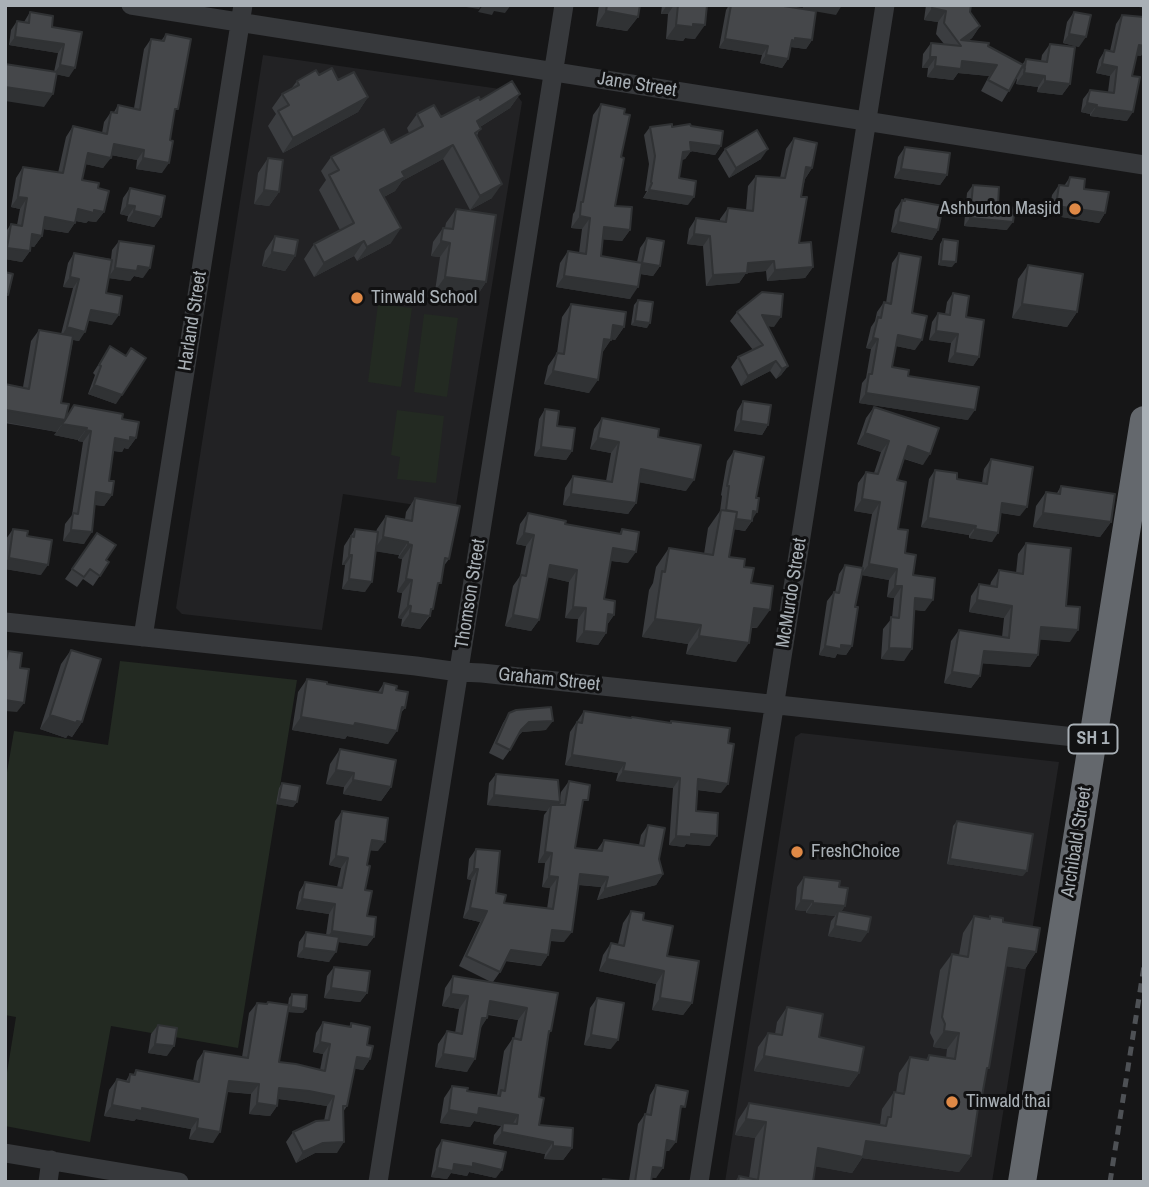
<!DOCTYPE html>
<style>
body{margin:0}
#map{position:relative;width:1149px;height:1187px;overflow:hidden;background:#161617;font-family:"Archivo Narrow",sans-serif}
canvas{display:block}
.frame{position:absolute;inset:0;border:7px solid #a9b0b6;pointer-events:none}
</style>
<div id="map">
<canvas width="1149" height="1187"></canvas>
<div class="frame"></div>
</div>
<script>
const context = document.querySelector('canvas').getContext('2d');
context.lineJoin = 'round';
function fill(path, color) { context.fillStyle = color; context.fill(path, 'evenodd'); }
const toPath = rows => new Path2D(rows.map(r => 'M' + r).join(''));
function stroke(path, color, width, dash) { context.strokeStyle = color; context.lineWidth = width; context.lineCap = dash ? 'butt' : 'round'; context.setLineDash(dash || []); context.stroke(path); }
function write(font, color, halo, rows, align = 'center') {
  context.font = font + ' "Archivo Narrow",sans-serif'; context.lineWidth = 6; context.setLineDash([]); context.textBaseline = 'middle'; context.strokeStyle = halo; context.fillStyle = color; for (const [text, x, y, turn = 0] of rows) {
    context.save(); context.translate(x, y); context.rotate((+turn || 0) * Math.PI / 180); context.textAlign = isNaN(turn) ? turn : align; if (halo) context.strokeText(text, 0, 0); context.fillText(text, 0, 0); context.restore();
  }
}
fill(toPath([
 [263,55,514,91,522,102,455,511,343,494,322,630,182,614,176,608],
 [801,733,1059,762,992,1182,725,1182,795,737]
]), '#222224');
fill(toPath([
 [378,304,412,308,401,387,368,382],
 [424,314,458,318,447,397,414,392],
 [397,410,444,416,436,483,397,479,400,457,391,455],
 [120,661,297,680,238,1048,111,1026,90,1142,5,1126,5,1085,16,1017,5,1015,5,784,14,731,108,745]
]), '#232a22');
stroke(toPath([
 [131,5,1144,165],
 [5,622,416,666,459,672,482,673,1093,739],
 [143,637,243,5],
 [5,1153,179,1182],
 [48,1182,51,1160],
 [378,1182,564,5],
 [699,1182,885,5]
]), '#37393c', 19);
stroke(toPath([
 [1022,1182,1144,420]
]), '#64686d', 28);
stroke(toPath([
 [1110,1182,1144,966]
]), '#4e5155', 5, [9, 7]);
fill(toPath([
 [599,5,640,5,638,17,627,31,596,26],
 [662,5,707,5,695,39,685,38,683,41,666,39,668,14,661,14],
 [729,5,777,5,812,40,806,49,791,47,788,59,782,68,760,63,762,55,719,48,726,10],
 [926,5,971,5,970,12,980,26,972,38,968,41,988,46,1022,65,1026,59,1041,61,1042,55,1050,44,1070,84,1062,95,1037,92,1038,87,1016,84,1017,79,1016,79,1002,102,981,91,989,76,958,73,953,80,927,77,928,68,922,68,923,54,931,43,944,44,936,34,938,22,924,20],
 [30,12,52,27,82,32,69,77,56,74,44,107,54,72,58,53,9,45,11,30,17,21,24,22],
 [1074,12,1079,47,1063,43,1067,22],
 [1122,15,1141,56,1136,55,1132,76,1127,121,1090,116,1090,114,1081,112,1083,99,1090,90,1108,92,1110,76,1096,73,1099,60,1105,50,1110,51,1116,24],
 [166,34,174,115,162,173,136,169,137,160,111,155,103,168,86,164,82,180,98,188,104,212,96,222,88,221,86,223,76,221,68,233,43,229,42,236,34,247,30,246,30,251,22,262,5,259,5,233,11,224,17,225,20,209,11,207,16,178,23,167,58,173,66,137,73,126,102,133,104,122,111,112,114,112,118,105,134,108,144,49,151,39,161,41],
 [338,80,368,97,358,112,283,153,268,126,276,114,272,108,282,94,291,89,297,81],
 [520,94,510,108,480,127,477,136,492,198,470,210,443,159,402,181,395,191,384,197,391,243,357,261,354,256,314,277,304,259,314,244,340,230,319,190,326,180,321,171,331,157,391,143,409,133,407,128,417,114,441,117,480,100],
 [601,104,624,114,621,157,615,206,630,230,622,241,603,239,601,256,637,262,640,248,647,238,660,266,653,276,640,274,630,299,556,287,560,263,568,251,579,253,582,229,571,228,573,214,575,211,593,115],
 [691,126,721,146,715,155,691,151,685,159,682,160,679,178,688,205,643,198,647,191,645,191,649,164,644,135,650,127],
 [794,138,812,168,805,179,801,197,799,243,813,267,805,278,767,281,766,271,746,273,739,283,706,286,703,246,687,244,689,229,696,218,720,221,720,219,728,208,746,210,748,186,756,176,780,178,786,149],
 [905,147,947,175,940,185,894,178,898,157],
 [725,149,761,159,729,178,718,159],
 [268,158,279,192,269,206,254,204,258,173],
 [1070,177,1105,213,1099,223,1049,215,1052,195,1059,185,1064,186],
 [973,185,998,205,1007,230,964,226,967,193],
 [130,188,161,217,154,227,127,221,128,216,120,214,123,198],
 [905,199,938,230,932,240,891,232,895,210,902,200,904,201],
 [456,209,486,282,476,297,435,291,440,257,431,256,433,242,443,228,445,228,446,223],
 [275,236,295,256,285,271,262,266,265,251],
 [943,239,952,267,938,265,940,244],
 [119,241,143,278,134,276,130,281,109,278,106,293,112,325,88,320,79,341,73,340,61,403,66,417,74,405,122,419,136,438,128,449,124,448,122,452,113,451,109,481,112,495,104,506,95,505,84,544,63,541,65,524,72,515,83,442,78,441,78,440,54,435,57,432,5,423,5,384,23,387,31,341,39,330,61,334,73,288,63,287,68,263,74,253,111,259,112,250],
 [899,253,912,313,915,350,896,346,892,367,908,376,968,420,859,403,862,383,866,378,871,349,866,348,871,327,875,321,877,312,884,302,886,303,892,263],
 [1028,265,1077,312,1067,327,1012,318,1018,279],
 [953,293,966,317,979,357,973,366,948,362,951,343,929,340,932,322,938,313,945,314,947,302],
 [638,300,647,328,631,325,634,305],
 [571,304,624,327,615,340,611,339,602,353,589,393,544,384,548,366,557,353,562,317],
 [737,312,774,327,768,326,788,366,781,375,776,379,770,371,741,386,731,367,738,357,753,350,730,321],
 [110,346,116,404,88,394,95,375,93,373],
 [743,401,768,425,762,435,734,431,737,411],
 [874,407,923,465,904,459,897,480,898,529,905,553,913,575,925,611,914,610,904,661,881,659,883,629,892,618,894,598,887,597,889,580,862,575,855,607,852,646,846,655,837,654,835,658,819,655,827,601,834,592,835,593,839,574,845,565,862,568,872,514,854,511,858,483,866,472,874,473,881,452,857,444,866,418],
 [545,409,572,451,566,460,534,456,539,419],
 [602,418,658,437,686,491,639,482,636,503,628,514,563,505,565,488,573,476,606,481,611,453,590,449,594,429],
 [734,451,752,518,752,521,745,531,734,529,729,557,744,567,751,583,757,628,751,628,736,662,686,654,688,644,642,637,649,590,653,583,656,567,669,548,704,554,708,528,720,511,722,496,721,495,727,461],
 [991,459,1020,516,1001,513,992,542,969,538,969,535,921,527,929,479,935,470,957,479,982,483,984,469],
 [1061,486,1111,522,1100,537,1033,527,1036,506,1046,492,1057,493],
 [415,498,449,559,443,567,430,616,420,629,401,626,402,619,398,618,402,593,397,592,402,559,398,558,399,555,376,551,365,592,342,589,345,565,342,565,344,546,355,529,376,532,377,529,386,516,405,519,406,512],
 [528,513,565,524,619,534,622,529,628,563,611,561,604,599,614,615,607,625,606,633,598,645,576,642,578,619,565,618,569,582,548,577,539,620,531,631,505,626,513,586,520,576,526,546,516,544,520,524],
 [13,529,27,536,41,575,5,569,6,539],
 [97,533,106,560,109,562,93,586,83,579,77,587,65,579],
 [1026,543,1066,606,1070,642,1039,639,1038,655,1030,667,982,663,980,676,971,688,944,683,951,641,959,630,1002,637,1004,618,969,612,971,596,979,584,990,586,991,582,999,570,1016,573,1018,554],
 [71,650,82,722,72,737,68,735,66,738,40,729,61,664],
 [307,679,327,684,378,692,384,683,396,690,405,708,400,714,388,744,347,736,345,739,292,730,298,692],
 [584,711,630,718,632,717,670,723,671,721,721,793,697,790,696,811,710,846,686,844,684,847,669,845,673,788,616,781,618,773,565,765,570,732],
 [509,713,546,730,522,732,517,737,510,750,503,760,489,753,503,723],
 [340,749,391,787,381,801,343,794,344,787,326,784,330,764],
 [496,774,560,802,557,805,559,805,561,792,569,781,582,809,575,848,597,850,604,840,639,845,641,835,648,825,663,874,656,885,597,900,601,887,578,885,564,942,550,941,548,955,541,966,505,961,500,972,493,982,558,993,551,1031,549,1034,539,1097,539,1125,572,1148,563,1160,544,1159,545,1154,493,1144,494,1135,501,1126,474,1121,470,1127,440,1123,444,1098,452,1086,467,1091,497,1095,504,1051,513,1038,514,1039,518,1020,488,1015,487,1018,480,1028,467,1072,435,1067,438,1044,447,1031,455,1033,459,1009,442,1006,445,988,453,976,491,982,459,966,480,922,463,918,471,880,467,879,469,859,476,849,496,893,504,903,547,909,550,888,542,887,545,863,538,863,544,815,547,811,487,805,489,783],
 [282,783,297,802,293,807,276,804,279,788],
 [342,811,378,851,370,850,367,865,365,890,367,916,374,937,367,946,338,942,329,962,297,957,299,942,306,932,326,935,329,914,296,909,299,892,305,882,337,887,341,868,329,865,335,821],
 [957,821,1023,876,947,864,953,826],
 [804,877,839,887,845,906,841,912,861,942,828,936,831,921,835,916,806,913,806,911,795,910,797,887],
 [631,911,643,920,667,956,692,1003,683,1015,652,1010,656,984,599,971,603,955,611,943,618,944,623,923],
 [974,916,988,919,990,916,1003,922,1036,952,1025,969,1006,966,986,1073,978,1107,971,1156,959,1172,862,1158,852,1173,815,1166,813,1182,735,1182,739,1176,749,1178,755,1138,735,1135,738,1120,749,1103,880,1125,882,1109,894,1092,896,1093,899,1073,910,1057,926,1060,929,1055,946,1058,947,1049,933,1047,934,1041,930,1033,940,970,952,954,959,955,963,933],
 [334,967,367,993,360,1002,324,998,327,976],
 [292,994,303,1013,288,1012,279,1062,320,1070,323,1054,313,1052,316,1033,323,1022,349,1027,351,1023,367,1045,370,1059,363,1070,354,1068,347,1106,343,1112,337,1153,315,1153,296,1163,286,1142,293,1132,324,1121,327,1106,302,1102,278,1099,277,1106,270,1116,249,1114,251,1094,227,1092,213,1143,189,1139,191,1129,136,1119,134,1121,104,1116,109,1090,117,1079,126,1081,130,1074,133,1075,136,1070,193,1081,197,1061,204,1051,242,1057,249,1013,257,1003,266,1004,268,1002,288,1005,289,998],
 [597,998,611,1049,584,1045,590,1008],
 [787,1007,819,1037,859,1073,849,1087,754,1071,758,1047,768,1033,775,1034,777,1022],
 [158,1025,167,1056,148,1053,151,1034],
 [656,1085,680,1115,669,1151,665,1151,656,1178,651,1177,651,1182,601,1182,603,1179,629,1181,638,1124,645,1114,646,1114,650,1095],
 [442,1140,496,1178,469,1172,467,1176,451,1173,447,1179,431,1177,436,1149]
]), '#3b3d40');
fill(toPath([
 [467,5,482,5,479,9,466,7],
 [483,5,511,5,505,13,494,11,492,15,478,12],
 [667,5,674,5,668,14,661,14],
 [804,5,842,5,836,15,802,9],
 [1128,5,1144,5,1144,8],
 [932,8,946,11,938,22,924,20],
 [606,11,638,17,627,31,596,26],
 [693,24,705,25,695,39,685,38,683,41,666,39,676,25],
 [980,26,972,38,961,46,961,40],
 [1069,34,1086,37,1079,47,1063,43],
 [15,37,64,44,58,53,9,45],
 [795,38,812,40,806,49,791,47,792,40],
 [725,39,768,46,762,55,719,48],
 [1139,45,1144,46,1144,52,1141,56,1132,55],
 [766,55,788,59,782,68,760,63],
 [930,57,936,57,928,68,922,68],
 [962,61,997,65,989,76,958,73,953,80,927,77,935,66],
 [1102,64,1117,67,1110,76,1096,73],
 [60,65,75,68,69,77,54,74],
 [1024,73,1045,76,1038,87,1016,84],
 [1045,81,1070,84,1062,95,1037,92],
 [5,87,53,94,44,107,5,101],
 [520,94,510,108,467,135,477,121],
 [368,97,358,112,283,153,293,138],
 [1087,103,1097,105,1090,114,1081,112],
 [1096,107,1133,112,1127,121,1090,116],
 [690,142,721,146,715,155,691,151,685,159,677,160],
 [114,144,144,150,137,160,106,154],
 [453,145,443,159,402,181,395,191,370,204,380,190,402,172],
 [768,149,761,159,729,178,736,168],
 [88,153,111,158,103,168,80,163],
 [143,158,169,163,162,173,136,169],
 [806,167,812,168,805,179],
 [901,169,947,175,940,185,894,178],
 [502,184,492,198,470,210,480,196],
 [264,190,279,192,269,206,254,204],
 [649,190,694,197,688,205,643,198],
 [18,197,27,198,20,209,11,207],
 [127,205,135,206,128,216,120,214],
 [1056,206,1105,213,1099,223,1049,215],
 [78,209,94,210,104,212,96,222,88,221,86,223,71,220],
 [134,211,161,217,154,227,127,221],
 [580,216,590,218,582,229,571,228],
 [45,217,75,223,68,233,38,228],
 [970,218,1013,222,1007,230,964,226],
 [898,222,938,230,932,240,891,232],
 [604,227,630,230,622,241,596,239],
 [401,228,391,243,357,261,367,247],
 [32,234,42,236,34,247,25,245],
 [694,234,710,236,703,246,687,244],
 [364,241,354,256,314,277,324,263],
 [441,241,450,243,440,257,431,256],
 [7,248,30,251,22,262,5,259,5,251],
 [272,252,295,256,285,271,262,266],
 [774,261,766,271,746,273,739,283,706,286,713,275,748,263],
 [941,261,956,262,952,267,938,265],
 [642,263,660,266,653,276,636,273],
 [138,266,150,268,143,278,134,276,130,281,108,278,115,268],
 [813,267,805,278,767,281,775,270],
 [564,276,638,287,630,299,556,287],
 [70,277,79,279,73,288,63,287],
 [445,277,486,282,476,297,435,291],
 [1022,304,1077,312,1067,327,1012,318],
 [91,310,119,315,112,325,84,320],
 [762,315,781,317,774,327,755,324],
 [635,321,650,323,647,328,631,325],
 [613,325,624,327,615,340,604,338],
 [67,327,85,332,79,341,61,337],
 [936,331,958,334,951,343,929,340],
 [898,335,922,340,915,350,891,345],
 [873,338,878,339,871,349,866,348],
 [604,339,611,340,602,353],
 [955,353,979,357,973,366,948,362],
 [776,361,770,371,741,386,748,376],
 [788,366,781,375,776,379,782,369],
 [553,371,598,380,589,393,544,384],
 [94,385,122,395,116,404,88,394],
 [866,393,975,410,968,420,859,403],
 [6,410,65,420,57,432,5,422,5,411],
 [741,421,768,425,762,435,734,431],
 [62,424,87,428,78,440,54,435],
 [86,430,91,431,83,442,78,441],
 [865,433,889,441,881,452,857,444],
 [130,437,136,438,128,449,124,448,122,452,107,450,115,438],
 [598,438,619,442,611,453,590,449],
 [908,446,930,454,923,465,900,457],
 [541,447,572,451,566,460,534,456],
 [641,469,694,480,686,491,632,481],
 [96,492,112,495,104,506,88,504],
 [571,494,636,503,628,514,563,505],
 [862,499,880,502,872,514,854,511],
 [1002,503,1027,507,1020,516,996,512],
 [753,511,757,512,745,531,719,527],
 [1043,513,1111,522,1100,537,1033,527],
 [928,518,976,526,969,535,921,527],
 [975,529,998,533,992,542,969,538],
 [71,530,92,532,84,544,63,541],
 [524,533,534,535,526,546,516,544],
 [383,537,408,542,399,555,373,551],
 [408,544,412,545,402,559,398,558],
 [613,548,636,552,628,563,605,560],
 [349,555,352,555,345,565,342,565],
 [9,558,48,565,41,575,5,569,5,563],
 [869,564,897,569,889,580,861,575],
 [550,565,577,570,569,582,542,576],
 [349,579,372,582,365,592,342,589],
 [406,579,412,580,402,593,397,592],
 [895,586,902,586,894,598,887,597],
 [915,598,933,600,925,611,907,609],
 [977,600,1012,606,1004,618,969,612],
 [408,605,411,606,402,619,398,618],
 [573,607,586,608,578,619,565,618],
 [754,608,770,610,757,628,741,626],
 [431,609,433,609,420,629,401,626,410,613],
 [608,614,614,615,606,626],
 [513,615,539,620,531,631,505,626],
 [655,619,701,625,688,644,642,637],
 [1041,627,1078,630,1070,642,1032,639],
 [584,631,606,633,598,645,576,642],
 [699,636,749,643,736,662,686,654],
 [841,645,852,646,846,655,837,654,835,658,819,655,825,646],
 [889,648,912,649,904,661,881,659],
 [984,651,1038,655,1030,667,976,663],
 [952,672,980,676,971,688,944,683],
 [5,700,24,703,17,712,5,711],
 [50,715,77,721,82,722,72,737,68,735,66,738,40,729],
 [301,717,355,723,397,731,388,744,347,736,345,739,292,730],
 [553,721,546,730,522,732,514,740,521,730,529,722],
 [572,755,625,763,618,773,565,765],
 [336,770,354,773,344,787,326,784],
 [623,771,680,778,673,788,616,781],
 [698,779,728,784,721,793,691,789],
 [353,780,391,787,381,801,343,794],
 [494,795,560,802,553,811,551,805,547,811,487,805],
 [279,799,297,802,293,807,276,804],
 [691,834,717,836,710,846,686,844,684,847,669,845,676,836],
 [372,840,385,842,378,851,366,850],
 [545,852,552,853,545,863,538,863],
 [336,856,348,858,341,868,329,865],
 [950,859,1027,871,1023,876,947,864],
 [474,869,478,869,471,880,467,879],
 [580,874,608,877,601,887,572,884],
 [663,874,656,885,597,900,605,889],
 [549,876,558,877,550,888,542,887],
 [302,899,335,904,329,914,296,909],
 [801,900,813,901,806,911,795,910],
 [813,903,845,906,838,916,838,911,835,916,806,913],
 [470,908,487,911,480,922,463,918],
 [835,926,868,932,861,942,828,936],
 [552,930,572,932,564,942,544,940],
 [332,931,374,937,367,946,325,940],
 [304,948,336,952,329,962,297,957],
 [1009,948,1036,952,1025,969,998,965],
 [511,950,548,955,541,966,503,960],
 [607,959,664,971,656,984,599,971],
 [331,988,367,993,360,1002,324,998],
 [451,994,468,996,459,1009,442,1006],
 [660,998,692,1003,683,1015,652,1010],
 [490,1001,527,1008,518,1020,482,1013],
 [291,1007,306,1009,303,1013,288,1012],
 [482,1018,487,1018,479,1031],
 [944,1031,959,1033,947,1049,933,1047],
 [591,1035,618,1040,611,1049,584,1045],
 [320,1042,330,1044,323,1054,313,1052],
 [155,1044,174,1046,167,1056,148,1053],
 [443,1054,475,1059,467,1072,435,1067],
 [764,1056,859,1073,849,1087,754,1071],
 [357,1057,370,1059,363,1070,349,1068],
 [229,1081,259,1084,251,1094,222,1091],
 [279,1088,309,1091,334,1096,327,1106,302,1102,272,1098],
 [257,1103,277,1106,270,1116,249,1114],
 [112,1105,142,1108,198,1119,191,1129,136,1119,134,1121,104,1116],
 [479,1108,518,1115,510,1128,503,1123,501,1126,474,1121,470,1127,440,1123,449,1110],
 [746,1119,766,1122,755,1138,735,1135],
 [197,1128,220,1132,213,1143,189,1139],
 [502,1132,553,1142,545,1154,493,1144],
 [667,1140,676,1142,669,1151,660,1150],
 [866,1141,971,1156,959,1172,862,1158,852,1173,807,1165,818,1148],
 [344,1142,337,1153,315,1153,296,1163,303,1152,323,1143],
 [553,1146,572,1148,563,1160,544,1159],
 [473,1163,502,1170,496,1178,469,1172,467,1176,451,1173,447,1179,431,1177,437,1168,454,1164],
 [653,1167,663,1168,656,1178,646,1177]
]), '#303234');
const building = toPath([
 [607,5,640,5,638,17,606,11,607,5],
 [678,5,707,5,705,25,693,24,693,27,676,25,678,5],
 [731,5,777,5,816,11,812,40,795,38,795,41,792,40,788,59,766,55,768,46,725,39,731,5],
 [932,5,971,5,970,12,980,26,961,40,989,43,988,46,1025,66,1026,59,1047,62,1050,44,1075,47,1070,84,1045,81,1045,76,1024,73,1025,68,1022,67,1009,91,988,80,997,65,962,61,961,69,935,66,936,57,930,57,931,43,961,46,944,23,946,11,932,8,932,5],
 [30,12,53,16,52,27,82,32,75,68,60,65,64,44,15,37,17,21,29,23,30,12],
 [1074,12,1091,15,1086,37,1069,34,1074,12],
 [1122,15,1144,17,1144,46,1139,45,1132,76,1140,77,1133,112,1096,107,1097,105,1087,103,1090,90,1114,93,1117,67,1102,64,1105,50,1114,52,1122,15],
 [166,34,191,39,178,109,175,109,170,140,173,141,169,163,143,158,144,150,114,144,111,158,88,153,82,180,99,183,98,188,109,191,104,212,94,210,94,213,78,209,75,223,45,217,42,236,32,234,30,251,7,248,11,224,22,226,27,198,18,197,23,167,63,173,73,126,107,134,111,112,117,113,118,105,140,110,151,39,164,41,166,34],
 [5,64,57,72,53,94,5,87,5,64],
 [332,68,338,80,354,72,368,97,293,138,278,111,289,105,282,94,299,85,297,81,316,70,319,75,332,68],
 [512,81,520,94,477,121,481,129,475,133,502,184,480,196,453,145,402,172,405,177,380,190,401,228,367,247,364,241,324,263,314,244,354,223,329,175,339,170,331,157,384,129,391,143,423,126,417,114,434,105,441,117,479,97,480,100,512,81],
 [601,104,625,109,624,114,630,115,621,157,624,158,615,206,632,207,630,230,604,227,601,256,642,263,638,287,564,276,568,251,586,254,590,218,580,216,581,202,583,202,601,104],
 [672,124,672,127,690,124,691,126,723,131,721,146,690,142,691,151,683,152,679,178,696,181,694,197,649,190,652,183,651,182,655,156,650,127,672,124],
 [757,130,768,149,736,168,725,149,757,130],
 [794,138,817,143,812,168,806,167,801,197,807,197,799,243,811,242,813,267,775,270,774,261,748,263,747,273,713,275,710,236,694,234,696,218,726,222,728,208,753,211,756,176,785,178,794,138],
 [905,147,950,153,947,175,901,169,905,147],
 [268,158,283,160,279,192,264,190,268,158],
 [1070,177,1085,179,1084,189,1109,192,1105,213,1056,206,1059,185,1068,186,1070,177],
 [973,185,999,187,998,205,1015,208,1013,222,970,218,973,185],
 [130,188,165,196,161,217,134,211,135,206,127,205,130,188],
 [905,199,943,206,938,230,898,222,902,200,905,201,905,199],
 [456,209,496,215,486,282,445,277,450,243,441,241,443,228,453,229,456,209],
 [275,236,298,240,295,256,272,252,275,236],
 [647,238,664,241,660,266,642,263,647,238],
 [943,239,958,241,956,262,941,261,943,239],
 [119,241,154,246,150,268,138,266,137,271,115,268,119,241],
 [74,253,112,260,106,293,122,296,119,315,91,310,85,332,67,327,79,279,70,277,74,253],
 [899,253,921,257,912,313,927,316,922,340,898,335,892,367,909,370,908,376,979,387,975,410,866,393,869,374,872,374,878,339,873,338,878,317,881,318,884,302,891,304,899,253],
 [1028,265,1083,274,1077,312,1022,304,1028,265],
 [5,272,13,274,8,295,5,294,5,272],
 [762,292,783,294,781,317,762,315,788,366,782,369,776,361,748,376,738,357,763,345,737,312,762,292],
 [953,293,969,296,966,317,984,320,979,357,955,353,958,334,936,331,938,313,950,315,953,293],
 [638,300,653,302,650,323,635,321,638,300],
 [571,304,626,312,624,327,613,325,611,340,604,339,598,380,553,371,557,353,564,354,571,304],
 [39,330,73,336,61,403,69,404,65,420,74,405,123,414,122,419,139,422,136,438,130,437,130,441,115,438,109,481,114,481,112,495,96,492,92,532,71,530,73,513,78,514,91,431,86,430,87,428,62,424,65,420,6,410,5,417,5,384,29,389,39,330],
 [110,346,126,356,131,348,146,358,122,395,94,385,101,366,99,365,110,346],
 [743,401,771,405,768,425,741,421,743,401],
 [874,407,939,428,930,454,908,446,897,480,906,482,898,529,908,530,905,553,916,555,913,575,935,578,933,600,915,598,912,649,889,648,891,617,899,618,902,586,895,586,897,569,869,564,880,502,862,499,866,472,878,474,889,441,865,433,874,407],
 [545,409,559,411,557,426,575,428,572,451,541,447,545,409],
 [602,418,659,429,658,437,701,445,694,480,641,469,636,503,571,494,573,476,612,482,619,442,598,438,602,418],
 [734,451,764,457,756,498,759,498,757,512,753,511,752,521,736,519,737,512,726,510,729,486,727,486,734,451],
 [991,459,1033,467,1027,507,1002,503,998,533,975,529,976,526,928,518,935,470,957,473,957,479,987,484,991,459],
 [1061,486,1115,494,1111,522,1043,513,1046,492,1060,494,1061,486],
 [415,498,460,506,449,559,445,558,441,583,438,583,433,609,431,609,430,616,410,613,411,606,408,605,412,580,406,579,412,545,408,544,408,542,383,537,386,516,412,521,415,498],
 [721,510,737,512,729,557,745,559,744,567,754,568,751,583,773,586,770,610,754,608,749,643,699,636,701,625,655,619,662,571,665,572,669,548,713,555,721,510],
 [528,513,566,521,565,524,621,534,622,529,639,532,636,552,613,548,604,599,615,601,614,615,608,614,606,633,584,631,586,608,573,607,577,570,550,565,539,620,513,615,521,575,526,576,534,535,524,533,528,513],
 [13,529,28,531,27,536,52,540,48,565,9,558,13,529],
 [355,529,378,532,372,582,349,579,352,555,349,555,351,536,354,537,355,529],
 [97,533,116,545,106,560,109,562,100,576,90,569,84,577,72,569,97,533],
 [1026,543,1071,548,1066,606,1080,607,1078,630,1041,627,1038,655,984,651,980,676,952,672,959,630,1009,638,1012,606,977,600,979,584,997,587,999,570,1023,574,1026,543],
 [845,565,863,568,855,607,858,607,852,646,841,645,841,649,825,646,834,592,839,593,845,565],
 [71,650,101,659,82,722,77,721,76,723,50,715,71,650],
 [8,651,22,653,20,668,29,669,24,703,5,700,5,667,8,651],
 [307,679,327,682,327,684,382,693,384,683,397,686,396,690,408,692,405,708,402,707,397,731,355,723,354,726,301,717,307,679],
 [551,707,553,721,529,722,521,730,510,750,496,743,509,713,516,710,551,707],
 [584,711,631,718,632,717,671,723,671,721,730,728,728,743,734,744,728,784,698,779,696,811,718,813,717,836,691,834,691,837,676,836,680,778,623,771,625,763,572,755,577,722,582,723,584,711],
 [340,749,396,760,391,787,353,780,354,773,336,770,340,749],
 [496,774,558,780,560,802,494,795,496,774],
 [569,781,590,785,588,800,583,800,575,848,602,851,604,840,644,846,648,825,665,828,659,859,663,874,605,889,608,877,580,874,572,932,552,930,548,955,511,950,500,972,466,956,487,911,470,908,478,869,474,869,476,849,500,851,496,893,506,895,504,903,553,909,558,877,549,876,552,853,545,852,551,805,565,805,569,781],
 [282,783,300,786,297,802,279,799,282,783],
 [342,811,388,818,385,842,372,840,367,865,370,866,365,890,372,891,367,916,376,917,374,937,332,931,335,904,302,899,305,882,342,888,348,858,336,856,342,811],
 [957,821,1033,834,1027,871,950,859,957,821],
 [804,877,840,881,839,887,848,888,845,906,813,903,813,901,801,900,804,877],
 [631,911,644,913,643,920,673,926,667,956,699,961,692,1003,660,998,664,971,607,959,611,943,624,946,631,911],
 [838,911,871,917,868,932,835,926,838,911],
 [974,916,990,919,990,916,1003,918,1003,922,1040,928,1036,952,1009,948,989,1068,987,1068,981,1102,979,1101,971,1156,866,1141,863,1157,818,1148,813,1182,738,1182,739,1176,758,1180,766,1122,746,1119,749,1103,886,1126,888,1117,891,1117,894,1092,904,1094,910,1057,928,1060,929,1055,955,1059,959,1033,944,1031,945,1024,942,1017,952,954,968,957,974,916],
 [306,932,339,937,336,952,304,948,306,932],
 [334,967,370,971,367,993,331,988,334,967],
 [453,976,558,993,551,1031,549,1031,539,1097,544,1098,539,1125,573,1128,572,1148,553,1146,553,1142,502,1132,503,1123,517,1124,518,1115,479,1108,478,1115,449,1110,452,1086,468,1088,467,1091,500,1096,501,1090,505,1091,513,1038,521,1040,527,1008,490,1001,487,1018,482,1018,475,1059,443,1054,447,1031,462,1034,468,996,451,994,453,976],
 [292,994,307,995,306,1009,291,1007,292,994],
 [597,998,624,1003,618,1040,591,1035,597,998],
 [268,1002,289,1005,279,1062,296,1064,325,1071,330,1044,320,1042,323,1022,351,1027,351,1023,370,1027,367,1045,373,1046,370,1059,357,1057,347,1106,343,1106,344,1142,323,1143,303,1152,293,1132,316,1121,329,1120,334,1096,309,1091,279,1088,277,1106,257,1103,259,1084,229,1081,220,1132,197,1128,198,1119,142,1108,142,1111,112,1105,117,1079,129,1082,130,1074,135,1075,136,1070,199,1082,204,1051,248,1058,257,1003,267,1004,268,1002],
 [787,1007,823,1014,819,1037,864,1047,859,1073,764,1056,768,1033,782,1035,787,1007],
 [158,1025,177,1028,174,1046,155,1044,158,1025],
 [656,1085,688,1091,685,1107,681,1106,676,1142,667,1140,663,1168,653,1167,651,1182,635,1182,645,1114,651,1115,656,1085],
 [442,1140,506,1152,502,1170,473,1163,473,1167,454,1164,453,1171,437,1168,442,1140],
 [603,1179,632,1182,603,1182,603,1179]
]);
fill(building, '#45474a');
stroke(building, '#303234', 2);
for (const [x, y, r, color] of [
 [1075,209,7,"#df8946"],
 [357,298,7,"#df8946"],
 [797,852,7,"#df8946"],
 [952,1102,7,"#df8946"]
]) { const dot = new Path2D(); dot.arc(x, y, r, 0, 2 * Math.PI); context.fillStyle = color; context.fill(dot); stroke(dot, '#111112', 2.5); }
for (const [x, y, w] of [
 [1093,739,49]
]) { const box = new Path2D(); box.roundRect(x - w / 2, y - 14.5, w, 29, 5); context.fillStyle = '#111112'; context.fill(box); stroke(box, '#a9b0b6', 2); }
write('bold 18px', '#a9b0b6', null, [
 ["SH 1",1093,739]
]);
write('19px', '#a9b0b6', '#111112', [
 ["Jane Street",637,85,9],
 ["Harland Street",193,321,-81],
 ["McMurdo Street",792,593,-81],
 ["Thomson Street",471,594,-81],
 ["Graham Street",549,680,6],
 ["Archibald Street",1077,842,-81]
]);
write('19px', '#a9b0b6', '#111112', [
 ["Ashburton Masjid",1061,209,"right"],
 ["Tinwald School",371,298],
 ["FreshChoice",811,852],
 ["Tinwald thai",966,1102]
], 'left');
</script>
